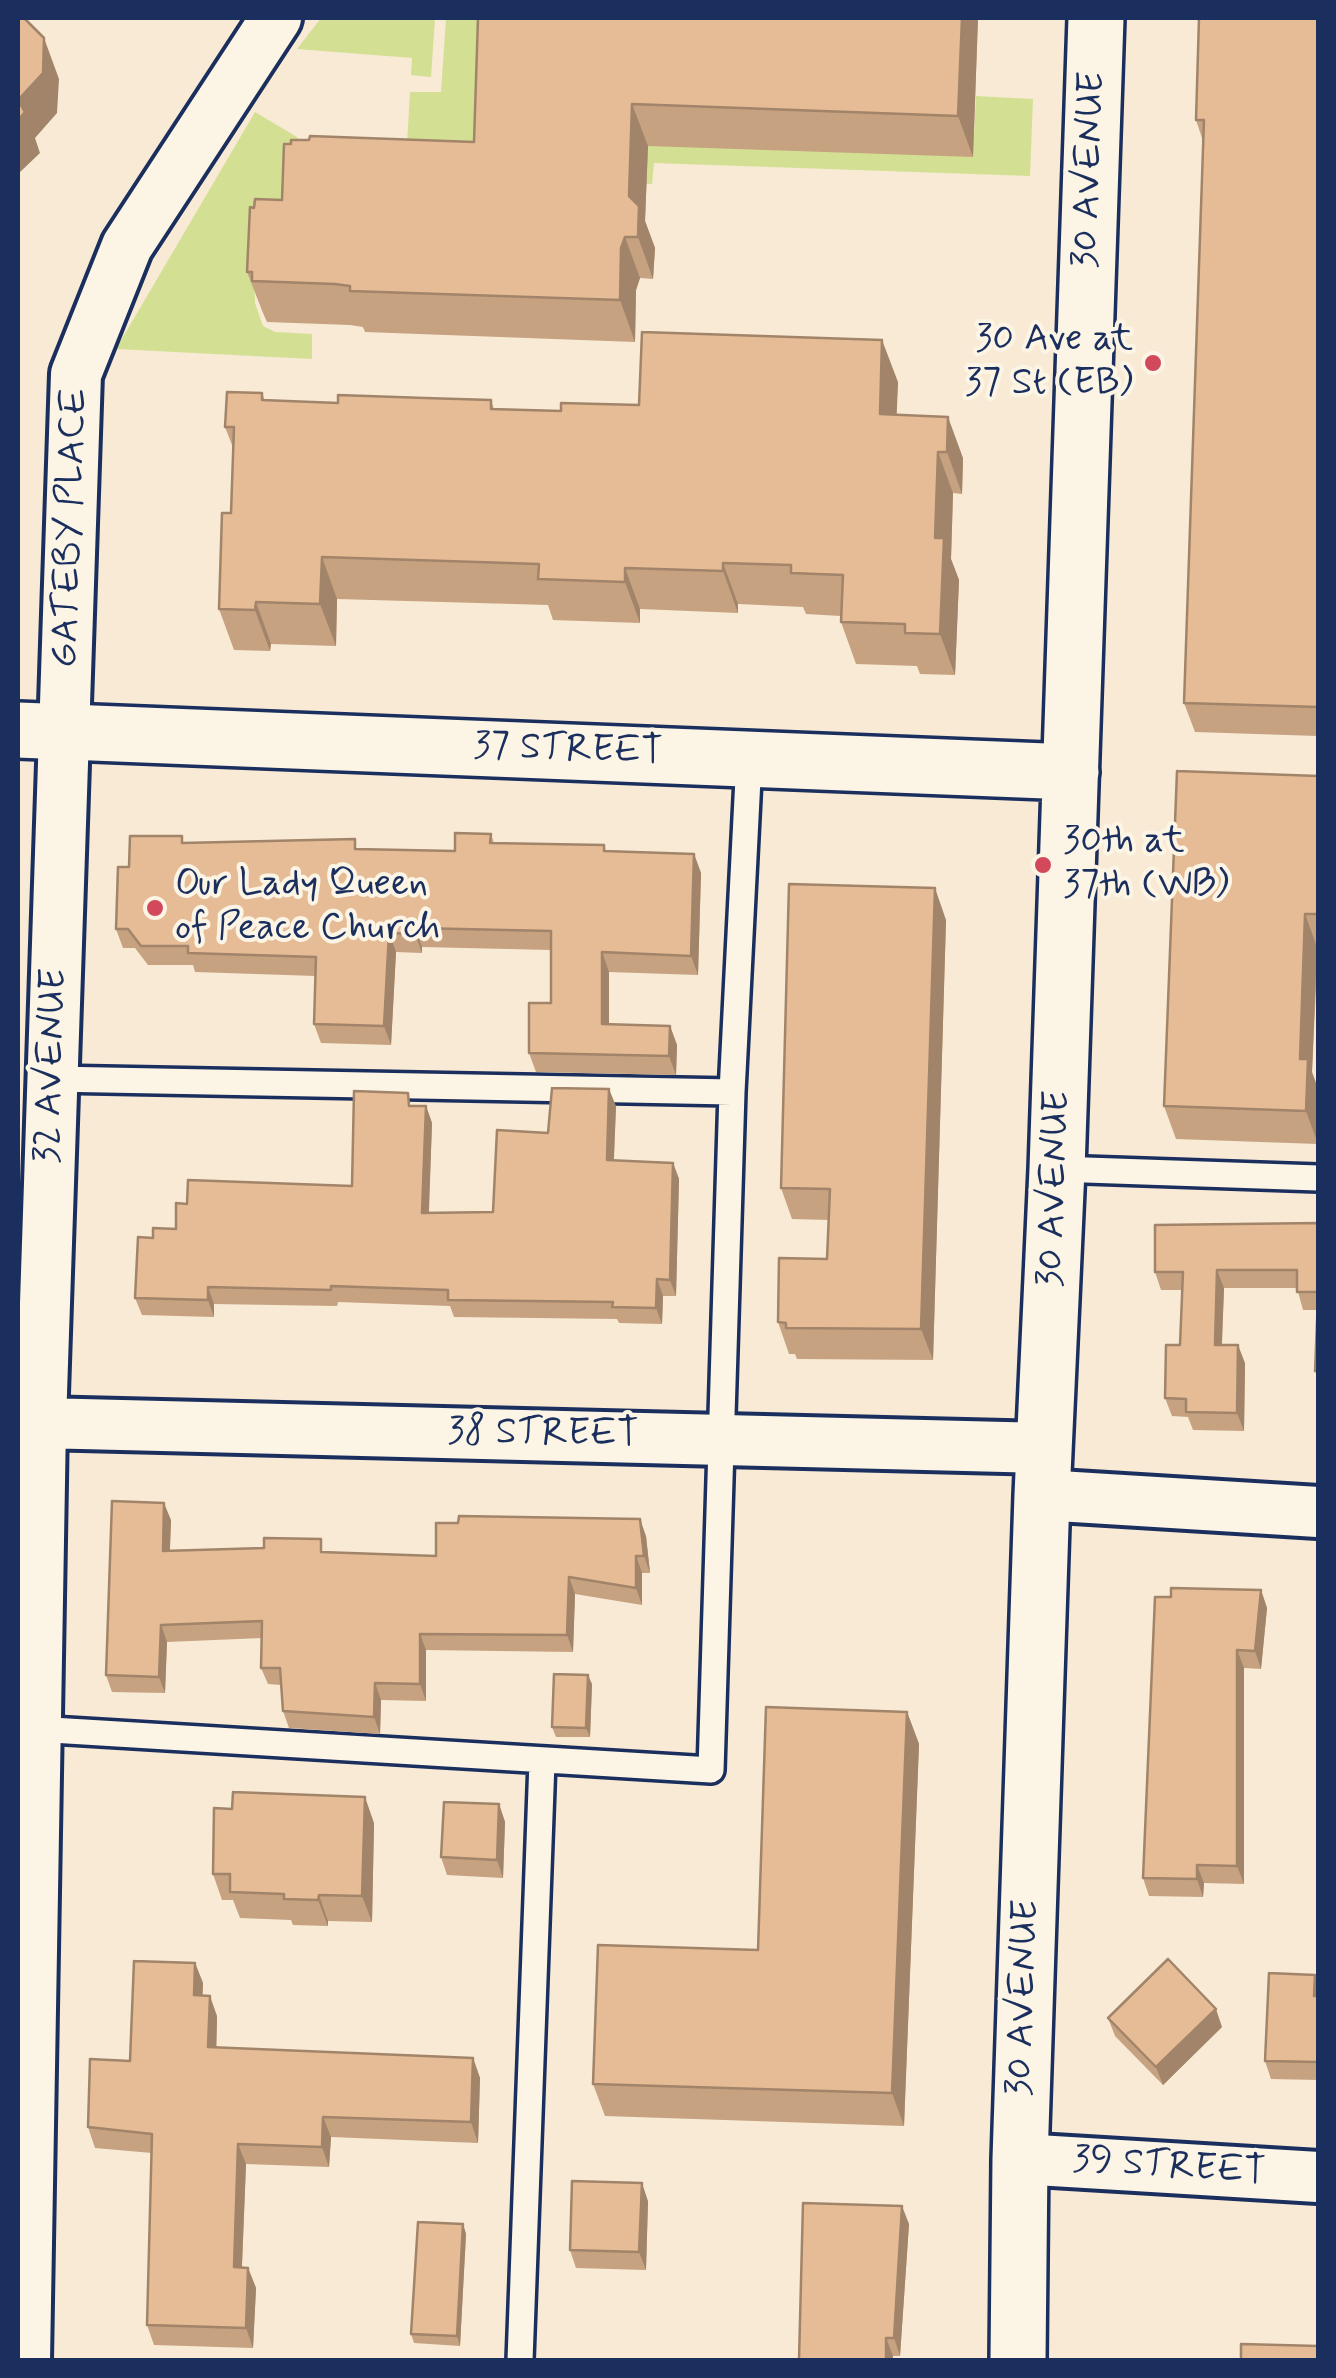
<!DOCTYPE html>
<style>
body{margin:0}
#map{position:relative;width:1336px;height:2378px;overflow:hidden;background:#f8ead5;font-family:Mynerve,sans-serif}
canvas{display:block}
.frame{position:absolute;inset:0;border:20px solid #1b2f5e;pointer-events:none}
</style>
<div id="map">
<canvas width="1336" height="2378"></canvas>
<div class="frame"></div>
</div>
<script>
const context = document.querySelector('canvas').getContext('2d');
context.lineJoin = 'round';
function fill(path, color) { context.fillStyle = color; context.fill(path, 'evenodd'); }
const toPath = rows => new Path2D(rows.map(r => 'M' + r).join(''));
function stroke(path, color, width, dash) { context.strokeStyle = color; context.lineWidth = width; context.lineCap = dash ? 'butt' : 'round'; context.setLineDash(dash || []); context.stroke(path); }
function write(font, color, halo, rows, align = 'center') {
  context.font = font + ' Mynerve,sans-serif'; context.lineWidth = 8; context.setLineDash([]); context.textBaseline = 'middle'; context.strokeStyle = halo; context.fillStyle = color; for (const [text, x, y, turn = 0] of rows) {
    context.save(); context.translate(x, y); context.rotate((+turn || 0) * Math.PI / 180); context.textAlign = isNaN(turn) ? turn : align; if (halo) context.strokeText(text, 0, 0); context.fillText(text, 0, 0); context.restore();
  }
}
fill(toPath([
 [321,18,435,18,431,77,411,75,412,58,297,49],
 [446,18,495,18,973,157,976,96,1033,99,1030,176,654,163,652,184,630,183,254,269,255,303,263,326,275,332,312,334,312,359,116,349,255,112,297,137,302,164,407,144,410,92,441,92]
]), '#d3e093');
const service = toPath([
 [53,1079,732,1092],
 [1057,1169,1318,1178],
 [35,1729,711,1770,732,1092,749,759],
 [520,2360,542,1761]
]);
const minor = toPath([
 [41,1423,1045,1448],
 [1042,1495,1318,1512],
 [1020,2159,1318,2177],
 [25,2360,41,1423,76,374,127,246,276,18]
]);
const tertiary = toPath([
 [18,730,1071,772],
 [1018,2360,1020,2159,1042,1495,1057,1169,1096,18]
]);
stroke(service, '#1b2f5e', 32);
stroke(minor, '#1b2f5e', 58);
stroke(tertiary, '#1b2f5e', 62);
stroke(service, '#fcf5e5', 25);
stroke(minor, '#fcf5e5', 50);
stroke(tertiary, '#fcf5e5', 55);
fill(toPath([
 [978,18,973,157,648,146,645,221,655,248,653,279,640,278,636,290,635,342,365,332,363,327,350,325,267,322,263,313,247,272,254,208,474,142],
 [1318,18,1318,736,1195,732,1184,703,1203,141,1196,120],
 [898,382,896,415,963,458,962,494,953,493,951,559,959,580,955,675,920,674,917,666,856,664,841,622,841,616,806,614,803,607,738,604,738,613,640,609,640,623,553,620,548,605,337,599,336,646,271,644,270,651,234,650,219,609,231,513,234,450,225,427,262,393,265,401,338,403,491,400,494,409,561,411,639,405],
 [1318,776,1318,947,1312,1072,1318,1144,1176,1139,1164,1106],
 [491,834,494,843,604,845,606,851,694,854,701,873,698,975,609,972,609,1024,670,1026,677,1045,676,1075,536,1072,529,1053,551,1003,551,950,422,947,422,953,396,952,391,1045,321,1043,314,1024,316,976,195,972,193,965,148,965,135,948,123,948,116,929,129,867,185,843,359,849,455,851],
 [946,920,933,1360,797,1359,795,1354,789,1354,778,1322,827,1259,829,1220,792,1219,781,1188],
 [412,1106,426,1106,432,1123,429,1213,493,1212,548,1133,616,1106,614,1160,673,1163,679,1179,676,1296,663,1296,662,1324,619,1323,617,1319,454,1317,450,1306,338,1302,337,1306,214,1304,214,1317,142,1315,135,1298,153,1238,176,1229,187,1204,352,1186],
 [1318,1223,1318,1380,1315,1371,1317,1310,1303,1310,1297,1288,1224,1288,1222,1345,1245,1363,1244,1431,1193,1430,1188,1417,1172,1416,1165,1398,1180,1345,1182,1290,1161,1290,1155,1272],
 [171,1520,170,1551,326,1553,436,1556,646,1536,650,1573,642,1573,642,1605,575,1594,573,1652,426,1650,426,1701,381,1700,380,1734,289,1728,283,1711,281,1685,268,1684,261,1668,262,1638,167,1642,165,1693,112,1692,106,1675],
 [1261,1590,1267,1608,1261,1669,1244,1668,1244,1884,1204,1883,1203,1897,1149,1896,1143,1878,1171,1597],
 [592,1684,590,1737,556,1737,552,1727],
 [907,1712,919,1744,904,2126,605,2116,593,2084,758,1950],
 [499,1804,505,1822,503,1878,447,1875,441,1857],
 [374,1823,372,1922,328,1921,328,1926,293,1925,291,1920,240,1918,233,1900,222,1900,213,1874],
 [195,1963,203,1983,202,1995,217,2016,216,2047,473,2058,480,2078,478,2143,331,2137,329,2167,246,2164,242,2267,248,2268,256,2288,253,2348,154,2345,147,2325,152,2153,95,2148,88,2127],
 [1315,1975,1318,1984,1318,2080,1271,2079,1265,2061],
 [1108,2018,1222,2027,1163,2085,1115,2036],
 [648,2201,646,2270,576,2268,570,2250],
 [463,2224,466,2234,460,2346,414,2343,411,2334],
 [909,2224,900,2356,893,2356,893,2360,799,2360]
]), '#c6a281');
fill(toPath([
 [962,18,978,18,973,157,958,116],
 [44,38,59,79,57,113,35,138,40,153,18,174,18,100],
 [632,104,648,146,645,221,655,248,653,279,638,237,629,196],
 [625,237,640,278,636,290,635,342,620,300,621,248],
 [882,340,898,382,895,456,880,414],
 [948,417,963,458,962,494,947,452],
 [938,452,953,493,951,559,959,580,955,675,940,634,935,538],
 [322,557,337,599,336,646,320,604],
 [723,563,738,604,738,613,723,571],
 [625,568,640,609,640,623,625,582],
 [256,602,271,644,270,651,255,610],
 [694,854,701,873,698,975,691,956],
 [935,888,946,920,933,1360,921,1329],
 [1305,914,1317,947,1312,1072,1318,1088,1318,1144,1306,1111,1300,1059],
 [415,928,422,947,422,953,415,934],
 [389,933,396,952,391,1045,384,1026],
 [602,952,609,972,609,1043,602,1024],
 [670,1026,677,1045,676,1075,669,1056],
 [609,1089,616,1106,613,1177,607,1160],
 [426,1106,432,1123,428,1230,422,1213],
 [673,1163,679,1179,676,1296,670,1280],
 [1217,1270,1224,1288,1221,1363,1215,1345],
 [657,1279,663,1296,662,1324,656,1308],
 [208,1287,214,1304,214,1317,208,1300],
 [1238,1345,1245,1363,1244,1431,1237,1413],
 [164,1503,171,1520,169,1568,163,1551],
 [640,1519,646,1536,650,1573,644,1556],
 [636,1556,642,1573,642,1605,636,1588],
 [569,1577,575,1594,573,1652,567,1635],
 [1261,1590,1267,1608,1261,1669,1255,1651],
 [161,1625,167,1642,165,1693,159,1677],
 [420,1634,426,1650,426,1701,420,1684],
 [1237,1650,1244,1668,1244,1884,1237,1866],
 [588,1675,592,1684,590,1737,586,1728],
 [375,1683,381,1700,380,1734,374,1717],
 [907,1712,919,1744,904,2126,892,2093],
 [365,1797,374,1823,372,1922,362,1896],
 [499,1804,505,1822,503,1878,497,1860],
 [1197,1865,1204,1883,1203,1897,1197,1879],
 [319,1895,328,1921,328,1926,318,1900],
 [195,1963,203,1983,202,2015,194,1995],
 [1315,1975,1318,1984,1318,2007,1314,1996],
 [210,1996,217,2016,216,2067,208,2047],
 [1216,2009,1222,2027,1163,2085,1156,2067],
 [473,2058,480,2078,478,2143,471,2122],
 [323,2117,331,2137,329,2167,322,2147],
 [238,2144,246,2164,241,2287,234,2267],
 [642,2183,648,2201,646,2270,639,2252],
 [902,2206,909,2224,900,2356,894,2338],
 [463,2224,466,2234,460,2346,457,2336],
 [248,2268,256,2288,253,2348,246,2328],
 [886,2338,893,2356,893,2360,886,2360]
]), '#a18469');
const building = toPath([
 [18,18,24,18,44,38,43,73,18,100,18,18],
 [478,18,962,18,958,116,632,104,629,196,639,206,638,237,625,237,621,248,620,300,350,291,350,286,335,284,252,281,252,272,247,272,250,207,254,208,255,199,282,200,284,144,291,144,291,140,309,140,310,136,474,142,478,18],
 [1199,18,1318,18,1318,707,1184,703,1204,120,1196,120,1199,18],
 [18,100,25,112,18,120,18,100],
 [642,332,882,340,880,414,948,417,947,452,938,452,935,538,944,538,940,634,905,633,905,624,841,622,843,575,791,573,791,565,723,563,723,571,625,568,625,582,538,579,539,564,322,557,320,604,256,602,255,610,219,609,222,513,231,513,234,427,225,427,227,392,262,393,262,400,338,403,338,395,425,398,491,400,491,409,561,411,561,403,639,405,642,332],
 [1177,771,1318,776,1318,914,1305,914,1300,1059,1308,1059,1306,1111,1164,1106,1177,771],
 [455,833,491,834,490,843,604,845,604,851,694,854,691,956,602,952,602,1024,670,1026,669,1056,529,1053,529,1003,551,1003,551,931,415,928,415,934,389,933,384,1026,314,1024,316,957,188,953,188,946,141,946,128,929,116,929,118,867,129,867,130,836,182,836,182,843,355,839,355,849,455,851,455,833],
 [789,884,935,888,921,1329,786,1328,786,1323,778,1322,779,1258,827,1259,830,1189,781,1188,789,884],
 [552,1088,609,1089,607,1160,673,1163,670,1280,657,1279,656,1308,612,1307,613,1302,448,1300,448,1290,331,1286,331,1290,208,1287,208,1300,135,1298,138,1237,153,1238,153,1228,176,1229,176,1203,187,1204,188,1180,352,1186,354,1091,408,1093,409,1106,426,1106,422,1213,493,1212,497,1130,548,1133,552,1088],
 [1318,1223,1318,1292,1297,1292,1297,1270,1217,1270,1215,1345,1238,1345,1237,1413,1186,1412,1186,1399,1165,1398,1166,1345,1180,1345,1183,1272,1155,1272,1155,1225,1318,1223],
 [1318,1297,1318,1371,1315,1371,1318,1297],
 [112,1501,164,1503,163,1551,264,1548,264,1538,321,1539,321,1552,436,1556,436,1523,458,1523,459,1516,640,1519,644,1556,636,1556,636,1588,569,1577,567,1635,420,1634,420,1684,375,1683,374,1717,283,1711,280,1668,261,1668,262,1621,161,1625,159,1677,106,1675,112,1501],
 [1171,1588,1261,1590,1255,1651,1237,1650,1237,1866,1197,1865,1197,1879,1143,1878,1155,1597,1171,1597,1171,1588],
 [554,1674,588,1675,586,1728,552,1727,554,1674],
 [766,1707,907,1712,892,2093,593,2084,598,1945,758,1950,766,1707],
 [233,1792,365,1797,362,1896,319,1895,318,1900,284,1899,284,1894,230,1892,230,1874,213,1874,214,1808,232,1809,233,1792],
 [444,1802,499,1804,497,1860,441,1857,444,1802],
 [1168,1959,1216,2009,1156,2067,1108,2018,1168,1959],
 [134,1961,195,1963,194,1995,210,1996,208,2047,473,2058,471,2122,323,2117,322,2147,238,2144,234,2267,248,2268,246,2328,147,2325,152,2134,88,2127,90,2059,130,2061,134,1961],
 [1269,1973,1315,1975,1314,1996,1318,1996,1318,2062,1265,2061,1269,1973],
 [572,2181,642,2183,639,2252,570,2250,572,2181],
 [803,2203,902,2206,894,2338,886,2338,886,2360,799,2360,803,2203],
 [418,2222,463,2224,457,2336,411,2334,418,2222],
 [1241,2344,1318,2346,1318,2360,1241,2360,1241,2344]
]);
fill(building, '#e6bc96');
stroke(building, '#a18469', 2.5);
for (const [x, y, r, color] of [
 [1153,363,10,"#d1495b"],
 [1043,865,10,"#d1495b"],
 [155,908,10,"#d1495b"]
]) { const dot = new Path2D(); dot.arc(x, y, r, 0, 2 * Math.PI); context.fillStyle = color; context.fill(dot); stroke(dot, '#fcf5e5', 4); }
write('38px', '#1b2f5e', '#fcf5e5', [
 ["30 AVENUE",1091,170,-88],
 ["GATEBY PLACE",72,528,-88],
 ["37 STREET",568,751,2],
 ["32 AVENUE",53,1066,-88],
 ["30 AVENUE",1056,1189,-88],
 ["38 STREET",543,1435,1],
 ["30 AVENUE",1025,1998,-88],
 ["39 STREET",1169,2168,4]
]);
write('38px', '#1b2f5e', '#fcf5e5', [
 ["30 Ave at",1133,341,"right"],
 ["37 St (EB)",1133,385,"right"],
 ["30th at",1063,843],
 ["37th (WB)",1063,887],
 ["Our Lady Queen",175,886],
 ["of Peace Church",175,930]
], 'left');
</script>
